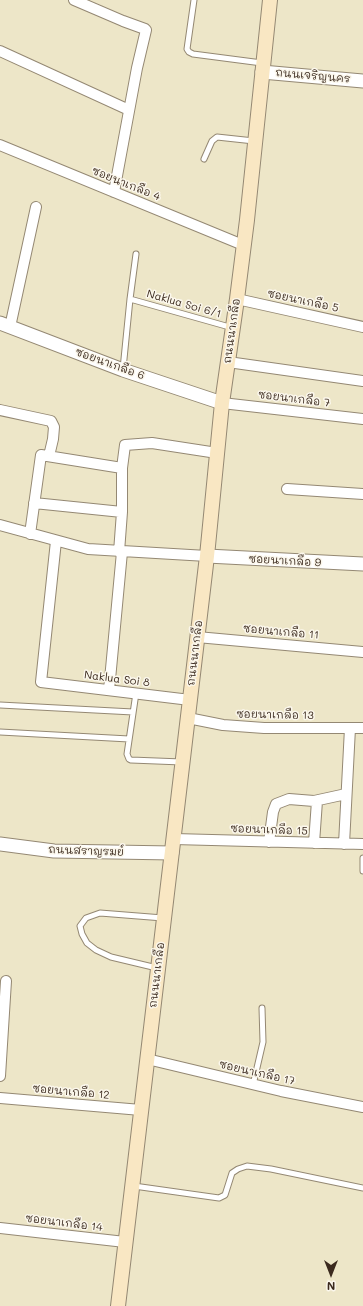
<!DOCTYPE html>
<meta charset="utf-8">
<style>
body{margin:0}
#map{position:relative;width:363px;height:1306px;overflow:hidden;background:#ede6c8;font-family:Mali,sans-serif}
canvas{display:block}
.north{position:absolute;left:311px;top:1254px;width:40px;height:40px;-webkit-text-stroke:3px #fbf7ec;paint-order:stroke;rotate:180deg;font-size:11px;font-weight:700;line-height:16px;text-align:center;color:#3b2a1e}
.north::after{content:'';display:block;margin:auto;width:14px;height:18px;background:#3b2a1e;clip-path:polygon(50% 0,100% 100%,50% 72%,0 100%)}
</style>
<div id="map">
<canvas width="363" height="1306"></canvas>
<div class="north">N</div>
</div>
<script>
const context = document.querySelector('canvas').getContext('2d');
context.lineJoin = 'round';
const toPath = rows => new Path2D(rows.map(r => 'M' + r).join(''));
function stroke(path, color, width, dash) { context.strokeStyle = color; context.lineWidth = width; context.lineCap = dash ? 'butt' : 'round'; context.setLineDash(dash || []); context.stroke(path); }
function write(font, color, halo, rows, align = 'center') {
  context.font = font + ' Mali,"Playpen Sans Thai",sans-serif'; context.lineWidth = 3; context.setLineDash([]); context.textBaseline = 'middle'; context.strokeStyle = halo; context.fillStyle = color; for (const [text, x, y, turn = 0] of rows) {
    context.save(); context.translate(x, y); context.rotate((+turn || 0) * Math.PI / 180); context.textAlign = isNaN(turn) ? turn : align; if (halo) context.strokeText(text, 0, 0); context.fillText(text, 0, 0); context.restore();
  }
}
const service = toPath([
 [194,0,187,49,189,52,193,54,262,63],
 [204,159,212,141,217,137,254,141],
 [130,299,233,328],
 [123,369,130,299,136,254],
 [136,693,127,754,129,759,131,760,182,762],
 [0,705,133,712],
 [0,732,129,739],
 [363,858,363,871],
 [157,968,111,957,96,950,87,943,82,934,80,926,86,918,100,913,163,918],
 [253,1085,263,1042,262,1008],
 [134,1186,219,1198,225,1195,232,1173,238,1169,247,1166,271,1169,363,1188]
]);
const minor = toPath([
 [74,0,123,21,145,29,146,30,137,68,114,192],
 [0,51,129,110],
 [0,145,243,245],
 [237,299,363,327],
 [10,327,36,207],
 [228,362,363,381],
 [222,403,363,419],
 [0,410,51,421,54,427,53,439,49,456],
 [287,489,363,494],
 [34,503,122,512],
 [0,525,88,549,207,556],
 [30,534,41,455,122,468],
 [56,541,41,682,190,700],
 [119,552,122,512,122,468,125,445,152,443,217,453],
 [197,637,363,652],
 [109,690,122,552],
 [188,718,223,725,264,728,363,728],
 [174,839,363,844],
 [269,842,273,812,276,804,289,799,314,801,346,794],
 [314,843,317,801],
 [344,844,350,728],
 [147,1059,281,1091,363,1107],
 [0,1076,6,981],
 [0,1098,141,1110],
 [0,1228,125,1242]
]);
const tertiary = toPath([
 [262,72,363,81],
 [0,323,123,370,222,403],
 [207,556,363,564],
 [0,844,54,851,172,853]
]);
const secondary = toPath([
 [118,1306,207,556,222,403,237,299,247,220,270,0]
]);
stroke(service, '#948873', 7);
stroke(minor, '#948873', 12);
stroke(tertiary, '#948873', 15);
stroke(secondary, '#948873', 16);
stroke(service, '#fff', 5);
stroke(minor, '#fff', 10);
stroke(tertiary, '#fff', 13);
stroke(secondary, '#f9e7c3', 14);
write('11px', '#3b2a1e', '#fbf7ec', [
 ["ถนนเจริญนคร",313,76,5],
 ["ซอยนาเกลือ 4",126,184,22],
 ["ซอยนาเกลือ 5",303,301,12],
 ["Naklua Soi 6/1",184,304,16],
 ["ถนนนาเกลือ",232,331,-82],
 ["ซอยนาเกลือ 6",110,364,20],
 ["ซอยนาเกลือ 7",294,399,7],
 ["ซอยนาเกลือ 9",285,561,3],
 ["ซอยนาเกลือ 11",281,632,5],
 ["ถนนนาเกลือ",195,653,-83],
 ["Naklua Soi 8",117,679,7],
 ["ซอยนาเกลือ 13",275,715,1],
 ["ซอยนาเกลือ 15",269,830,2],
 ["ถนนสราญรมย์",86,851,2],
 ["ถนนนาเกลือ",157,975,-83],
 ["ซอยนาเกลือ 17",257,1073,13],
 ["ซอยนาเกลือ 12",71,1092,5],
 ["ซอยนาเกลือ 14",64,1223,7]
]);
</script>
